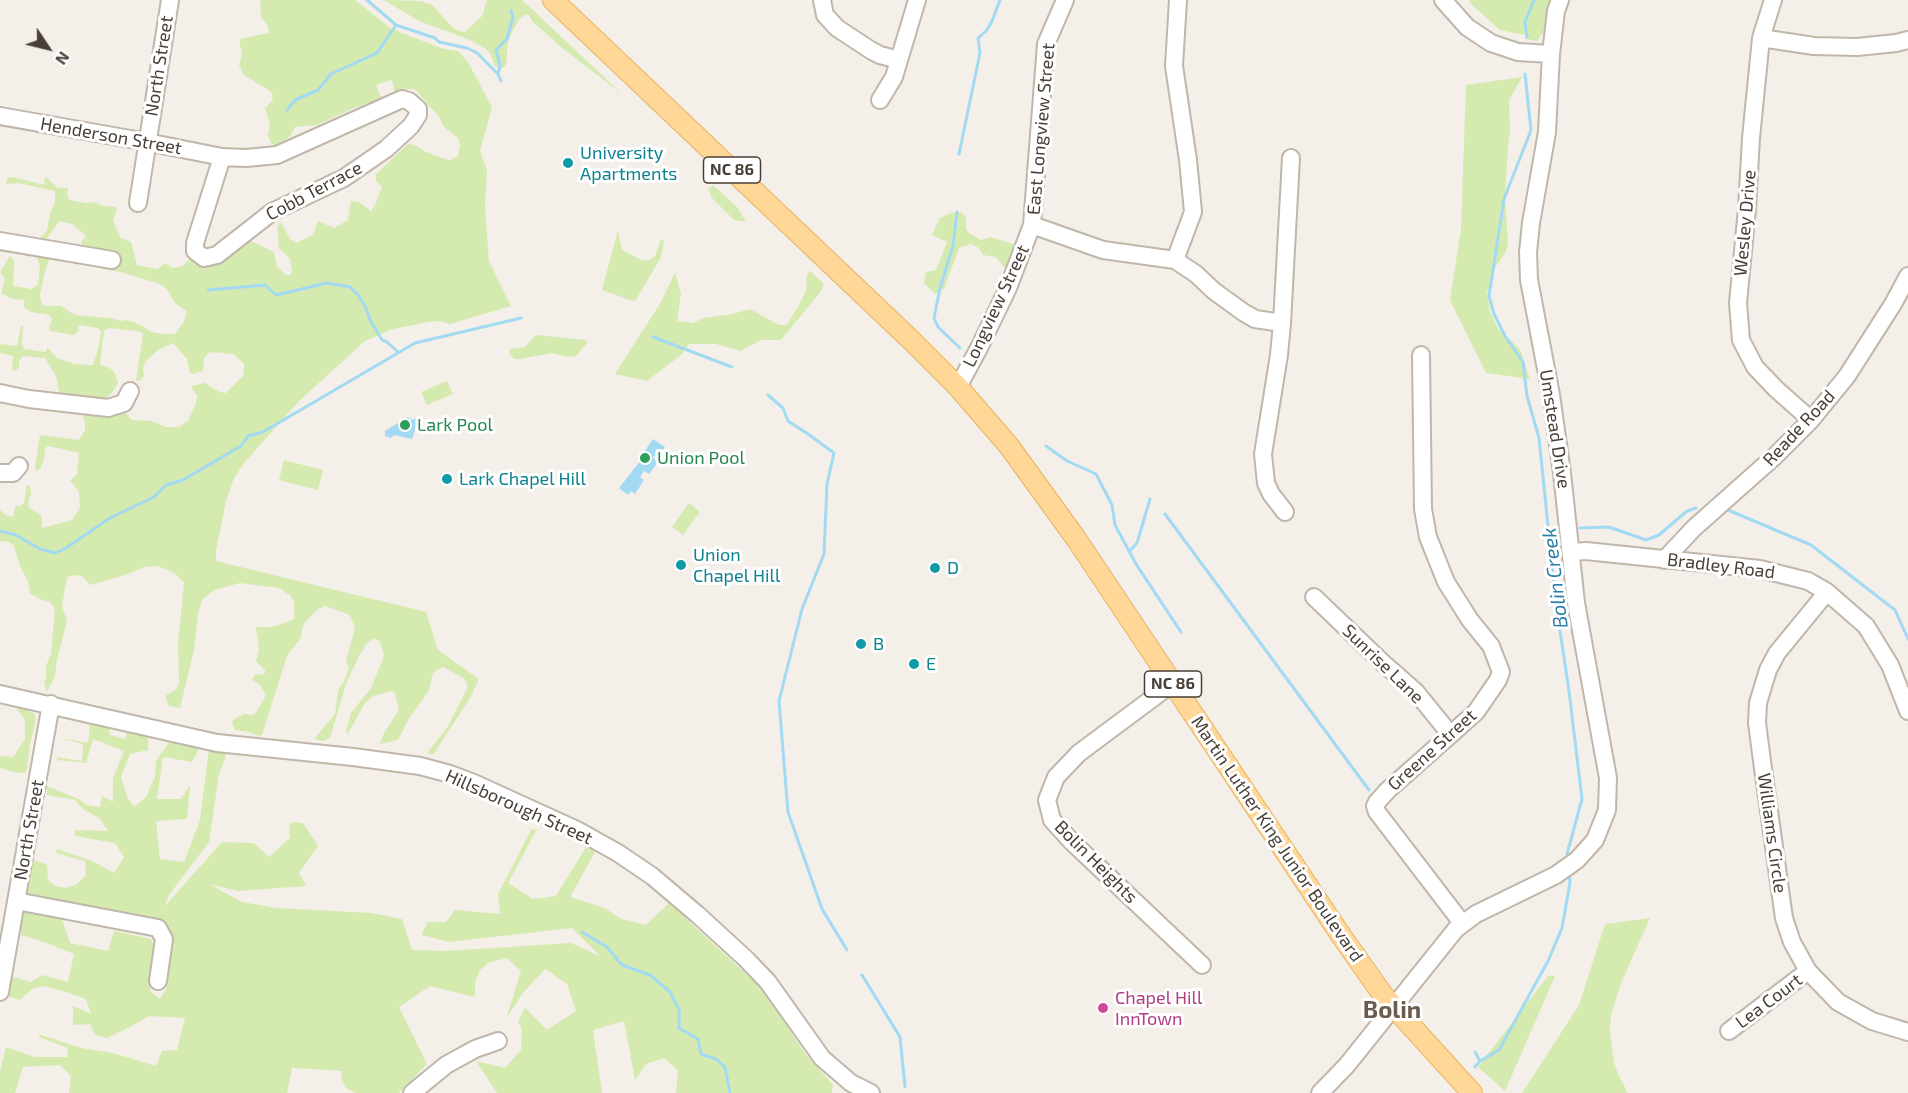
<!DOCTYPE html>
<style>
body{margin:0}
#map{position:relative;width:1908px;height:1093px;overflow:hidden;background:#f4efe8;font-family:"Exo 2",sans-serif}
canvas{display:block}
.north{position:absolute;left:18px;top:18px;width:60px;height:60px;-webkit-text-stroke:4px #fff;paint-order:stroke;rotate:125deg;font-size:16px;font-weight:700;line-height:24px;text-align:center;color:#483f36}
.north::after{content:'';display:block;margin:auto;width:21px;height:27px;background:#483f36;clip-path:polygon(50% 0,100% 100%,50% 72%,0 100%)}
</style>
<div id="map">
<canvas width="1908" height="1093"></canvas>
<div class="north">N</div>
</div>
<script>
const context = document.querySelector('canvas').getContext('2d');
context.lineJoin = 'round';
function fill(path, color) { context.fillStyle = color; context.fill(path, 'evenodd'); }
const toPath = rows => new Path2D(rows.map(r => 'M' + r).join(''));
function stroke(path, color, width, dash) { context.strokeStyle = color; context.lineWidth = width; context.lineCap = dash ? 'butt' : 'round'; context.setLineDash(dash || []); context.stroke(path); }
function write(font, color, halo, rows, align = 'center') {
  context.font = font + ' "Exo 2",sans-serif'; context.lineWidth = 6; context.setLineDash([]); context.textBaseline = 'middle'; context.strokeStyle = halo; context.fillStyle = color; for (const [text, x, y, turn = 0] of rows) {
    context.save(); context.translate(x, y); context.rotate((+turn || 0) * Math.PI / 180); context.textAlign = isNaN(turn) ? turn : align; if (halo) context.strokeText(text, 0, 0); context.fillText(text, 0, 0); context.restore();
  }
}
fill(toPath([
 [260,0,355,0,392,29,444,49,458,51,468,62,492,107,480,151,487,170,485,207,489,261,511,306,450,324,440,321,428,322,393,329,365,341,298,402,245,462,234,478,226,501,216,551,216,561,426,612,438,650,479,679,470,698,433,755,427,753,447,728,467,689,467,683,463,678,443,667,433,673,429,690,407,722,398,740,380,744,384,733,399,710,395,693,391,691,373,696,365,703,347,735,346,731,351,713,371,688,384,656,380,642,374,638,368,642,360,654,347,681,330,738,323,741,314,739,335,714,338,690,344,682,349,668,346,661,355,628,350,615,325,606,317,610,306,621,302,628,301,638,287,656,262,735,259,736,249,732,235,730,232,723,233,720,244,714,252,715,256,713,266,695,259,684,252,680,255,674,262,675,265,673,265,670,256,661,259,649,256,627,273,627,294,619,294,603,291,596,279,588,240,583,214,590,202,600,198,614,194,650,180,708,169,706,165,696,176,689,179,683,178,643,184,582,174,573,158,566,144,567,128,574,90,585,82,576,75,575,67,577,62,606,67,621,65,629,57,660,55,676,47,692,44,682,46,678,46,666,51,654,55,609,50,602,40,599,30,593,28,581,20,566,14,546,9,542,0,541,0,510,7,516,13,517,16,505,19,507,24,503,27,484,30,487,31,494,28,501,29,508,41,515,42,528,72,520,80,507,79,492,70,480,77,475,79,453,48,446,45,448,44,460,40,469,35,470,35,468,40,435,79,440,85,430,85,422,82,415,38,407,123,410,132,420,152,421,166,427,179,427,188,421,196,403,197,396,191,386,205,383,219,392,226,393,243,376,244,372,244,364,234,354,212,352,208,353,204,359,203,371,193,374,190,373,187,359,173,343,158,350,145,362,143,369,144,375,140,381,136,381,143,334,138,331,109,328,104,331,100,364,113,370,118,382,114,390,103,401,60,397,56,376,45,358,23,356,19,361,19,368,14,371,12,368,13,356,0,353,0,344,17,346,21,326,23,326,22,344,24,349,46,352,47,347,57,358,74,364,93,365,99,346,101,332,98,328,78,325,78,331,74,335,50,331,49,327,52,320,50,315,31,312,25,308,23,305,25,300,13,299,1,293,4,282,4,277,0,272,10,256,14,261,13,286,32,289,38,284,40,266,36,255,51,255,45,271,40,295,41,302,44,306,61,306,75,315,110,318,120,321,128,320,143,326,151,332,163,334,175,334,183,323,187,312,175,303,167,289,160,284,121,272,102,269,100,262,84,249,81,242,86,236,72,224,59,221,46,240,40,237,47,231,50,213,55,202,55,191,18,183,6,184,7,178,12,177,45,185,44,180,46,177,58,188,68,188,67,195,70,200,86,203,95,202,103,206,116,207,117,210,113,221,121,238,131,242,137,265,158,269,165,263,172,268,183,266,188,260,208,264,217,262,250,241,274,252,277,267,286,275,290,275,292,272,290,259,279,248,277,226,281,222,290,239,296,243,313,235,318,221,334,228,348,220,351,201,359,202,371,211,375,205,382,187,376,181,376,174,408,144,415,145,426,152,448,160,451,160,458,156,460,145,458,138,444,127,439,117,415,89,407,89,395,93,392,80,376,85,381,97,379,100,356,107,317,125,295,127,291,135,281,144,276,146,271,143,268,136,270,124,265,108,272,101,273,95,270,91,244,75,239,65,242,54,239,39,269,33,268,26,261,17],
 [384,0,421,1,432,5,452,27,458,31,465,32,482,16,487,0,522,0,622,94,561,47,532,21,529,15,526,14,520,18,512,32,508,43,506,64,501,70,495,66,490,53,484,48,470,40,419,21],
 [1469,0,1551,0,1544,32,1537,41,1526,39,1525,35,1500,30,1471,4],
 [1522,77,1509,100,1510,132,1508,145,1505,196,1508,245,1505,253,1492,272,1492,281,1487,292,1490,312,1498,329,1520,349,1530,379,1486,373,1450,300,1461,229,1466,85],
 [713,185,738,208,746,222,734,220,712,198,708,189],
 [961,212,966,217,966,229,969,233,981,240,990,237,1014,244,1016,249,1008,268,1004,267,996,257,983,255,979,248,971,244,959,248,944,289,935,294,924,283,926,272,936,270,947,242,932,235,940,218,951,213],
 [618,230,622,250,642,260,649,260,655,256,661,239,664,241,661,257,636,300,632,301,602,290],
 [810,271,823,283,822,290,781,340,761,340,741,351,716,344,689,344,681,355,647,381,615,374,661,302,675,273,681,294,677,321,693,323,703,318,733,314,750,309,779,325,787,325,800,303,807,288,806,277],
 [536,335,586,340,587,343,576,356,568,357,551,353,521,359,514,359,509,353,510,349,525,347],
 [447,381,453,394,427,405,421,392],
 [284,460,323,470,318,490,279,480],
 [689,503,700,512,683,535,672,527],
 [20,707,34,713,36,720,30,744,27,770,25,773,18,773,0,768,0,756,13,757,25,739,25,720,17,709],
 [77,720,109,726,110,735,125,739,128,729,148,734,148,750,130,754,121,777,128,799,134,807,146,797,155,777,156,761,171,739,197,746,198,751,192,762,163,757,157,799,181,799,190,785,187,819,156,821,160,859,184,862,200,820,209,749,227,753,219,774,209,842,169,895,164,907,222,842,254,843,269,857,290,838,289,825,294,822,303,823,318,846,299,873,306,886,238,891,209,884,242,902,277,908,371,913,402,919,412,950,445,951,571,943,600,956,572,928,449,942,421,935,428,922,446,922,455,910,500,914,498,894,531,830,537,829,508,883,533,899,556,896,586,847,595,852,570,897,605,908,621,919,646,925,669,903,757,984,775,1008,804,1052,833,1085,832,1093,676,1093,678,1070,664,1058,646,1064,635,1080,624,1021,593,1030,602,1093,497,1093,476,1061,505,1068,521,1050,522,1029,518,1022,525,1008,547,1030,576,1011,567,984,545,969,522,994,506,1019,521,971,507,958,488,963,480,970,475,982,475,997,430,986,399,1007,427,1064,399,1093,356,1093,346,1088,341,1078,342,1071,292,1068,287,1093,69,1093,71,1076,60,1065,23,1067,15,1093,0,1093,0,1071,6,1047,35,1057,67,1057,68,1048,41,1038,38,1034,81,1048,113,1053,156,1066,162,1051,177,1050,185,1018,149,1016,130,1027,107,1038,95,1035,90,1024,73,1025,73,1006,91,1014,86,999,63,991,43,986,32,989,20,1000,7,996,13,977,31,982,42,975,68,982,74,954,44,942,21,935,22,909,62,919,70,943,108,951,114,931,151,939,155,950,150,991,160,999,167,987,169,938,25,898,32,859,47,865,48,880,55,886,66,888,77,884,86,875,85,861,56,853,57,849,92,861,114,873,124,857,115,843,75,836,75,830,108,831,99,818,83,809,75,800,47,795,46,786,79,799,86,805,100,807,102,796,113,802,113,778,124,751,93,739,86,763,57,760,57,757,82,761,83,744,56,737,88,743,90,725,78,722],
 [1650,918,1621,983,1611,1015,1610,1032,1614,1063,1619,1076,1628,1093,1522,1093,1579,1005,1605,924],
 [1548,976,1555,976,1505,1091,1478,1067]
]), '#d5eaaf');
fill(toPath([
 [408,417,411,420,417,418,418,420,412,439,394,435,391,438,385,436,385,431],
 [653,439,665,447,658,456,656,454,653,458,658,462,649,474,644,471,640,477,644,480,635,494,631,491,628,495,619,488,641,460,640,458]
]), '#a2daf3');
stroke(toPath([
 [367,0,396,25,435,38,439,42,467,48,477,53,498,74,501,81],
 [1527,37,1525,22,1534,0],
 [498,74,500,65,496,50,507,39,513,17,511,11],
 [1525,74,1531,130,1504,199,1489,296,1494,314,1505,336,1523,362,1527,396,1539,438,1556,604,1569,691,1582,799,1567,854,1568,861],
 [287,110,295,100,318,90,331,74,377,53,396,25],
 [959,154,980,53,978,38,987,30,992,21,1000,0],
 [957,212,953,246,940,288,934,318,938,327,960,348],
 [208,290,265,285,276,295,327,283,350,287,358,295,366,308,370,320,382,340,387,342,398,352],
 [653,337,732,367],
 [768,395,783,408,788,421,808,434,834,453,827,484,824,554,802,609,779,701,788,812,822,909,847,950],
 [1046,446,1067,461,1096,474,1112,505,1115,525,1136,564,1181,632],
 [1728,510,1811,545,1895,610,1908,639],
 [1165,514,1369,790],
 [1580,528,1609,527,1646,540,1659,535,1687,511,1696,508],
 [0,531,16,535,40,549,55,553,66,548,110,518,154,497,166,485,183,480,241,446,248,436,263,432,415,343,521,318],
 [1550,533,1558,530],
 [1129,552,1137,543,1150,499],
 [582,932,607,947,622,965,650,975,670,992,679,1010,679,1028,698,1039,701,1054,716,1059,725,1067,730,1093],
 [862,975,900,1037,905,1087],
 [1475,1052,1480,1061],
 [1475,1067,1480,1061,1499,1050,1548,961,1562,928,1570,883,1569,873]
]), '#a2daf3', 3);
const minor = toPath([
 [822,0,825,15,837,28,872,51,880,55,899,60],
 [1443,0,1467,27,1491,43,1518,52,1551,54],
 [1773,0,1761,38,1751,138,1747,209,1738,303,1741,340,1755,367,1776,389,1811,420],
 [1761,38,1814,46,1857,47,1896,43,1908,40],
 [880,100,894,77,917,0],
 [0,116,147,142,222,157,246,158,277,155,402,99,409,101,418,109,418,115,411,126,386,149,344,178,272,212,217,255,204,258,195,251,195,243,222,157],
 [138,203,170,0],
 [1032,225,1103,250,1175,260,1193,212,1188,160,1174,66,1178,0],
 [0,241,112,260],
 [1175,260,1196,274,1214,291,1243,312,1255,319,1282,323],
 [1421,355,1423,509,1428,537,1446,582,1470,620,1491,646,1501,672,1498,680,1476,712,1388,790,1377,802,1375,806,1377,812,1462,923],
 [958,387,979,348,1008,288,1032,225,1046,44,1065,0],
 [0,393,29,399,108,408,124,403,130,391],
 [0,473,13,473,19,466],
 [1285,512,1271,494,1266,483,1263,454,1279,355,1282,323,1291,158],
 [1572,552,1586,551,1760,569,1808,581,1827,592,1866,626,1890,665,1908,711],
 [1664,560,1694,528,1775,456,1811,420,1847,376,1893,304,1908,276],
 [1827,592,1777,653,1768,670,1758,703,1757,723,1762,761,1784,918,1792,942,1808,971,1838,1002,1872,1021,1908,1032],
 [1314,597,1383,663,1416,692,1450,734],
 [1173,683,1079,753,1056,777,1047,800,1052,820,1072,842,1202,965],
 [0,694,217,743,353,757,420,766,450,774,474,783,577,830,618,853,652,876,698,915,746,959,768,982,822,1058,851,1083,871,1093],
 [16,901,158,928,164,939,158,981],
 [0,992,51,704],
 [1729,1031,1808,971],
 [412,1093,446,1065,475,1049,498,1041],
 [1320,1093,1347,1065,1456,929,1476,914,1556,875,1577,860,1595,840,1607,810,1608,778,1576,603,1562,473,1551,395,1529,280,1528,252,1531,223,1547,132,1551,54,1556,11,1560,0]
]);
const major = toPath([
 [553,0,911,340,958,387,1009,446,1077,540,1340,934,1383,995,1472,1093]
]);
stroke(minor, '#c0b6aa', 20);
stroke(major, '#e8b362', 22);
stroke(minor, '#fff', 16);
stroke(major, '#ffd796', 20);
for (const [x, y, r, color] of [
 [568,163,6,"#0f9aa8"],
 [405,425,6,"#2e9e5b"],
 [645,458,6,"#2e9e5b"],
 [447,479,6,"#0f9aa8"],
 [681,565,6,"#0f9aa8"],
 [935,568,6,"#0f9aa8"],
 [861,644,6,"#0f9aa8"],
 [914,664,6,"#0f9aa8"],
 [1103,1008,6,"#d1479c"]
]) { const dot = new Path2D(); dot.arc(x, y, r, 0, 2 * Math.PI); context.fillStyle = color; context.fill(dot); stroke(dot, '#fff', 2); }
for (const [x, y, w] of [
 [732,170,57],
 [1173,684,57]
]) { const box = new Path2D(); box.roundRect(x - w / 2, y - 13, w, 26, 4.5); context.fillStyle = '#fff'; context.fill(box); stroke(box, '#483f36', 1.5); }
write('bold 16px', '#483f36', null, [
 ["NC 86",732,170],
 ["NC 86",1173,684]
]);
write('18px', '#483f36', '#fff', [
 ["North Street",159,66,-81],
 ["East Longview Street",1041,129,-85],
 ["Henderson Street",111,136,10],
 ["Cobb Terrace",314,191,-28],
 ["Wesley Drive",1745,223,-85],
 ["Longview Street",996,306,-65],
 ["Reade Road",1799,428,-47],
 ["Umstead Drive",1555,429,81],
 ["Bradley Road",1721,566,7],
 ["Sunrise Lane",1383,664,44],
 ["Greene Street",1432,750,-42],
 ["Hillsborough Street",519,807,24],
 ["North Street",29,830,-80],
 ["Williams Circle",1772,833,82],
 ["Martin Luther King Junior Boulevard",1277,839,56],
 ["Bolin Heights",1096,862,45],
 ["Lea Court",1769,1001,-37]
]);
write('18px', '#0d838f', '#fff', [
 ["University",580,153],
 ["Apartments",580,174],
 ["Lark Chapel Hill",459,479],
 ["Union",693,555],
 ["Chapel Hill",693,576],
 ["D",947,568],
 ["B",873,644],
 ["E",926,664]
], 'left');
write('18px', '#27864d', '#fff', [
 ["Lark Pool",417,425],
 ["Union Pool",657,458]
], 'left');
write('18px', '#b23c85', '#fff', [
 ["Chapel Hill",1115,998],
 ["InnTown",1115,1019]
], 'left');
write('italic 20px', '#287ea7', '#fff', [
 ["Bolin Creek",1555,578,-97]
]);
write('bold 24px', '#6b5c4d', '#fff', [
 ["Bolin",1392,1010]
]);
</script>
